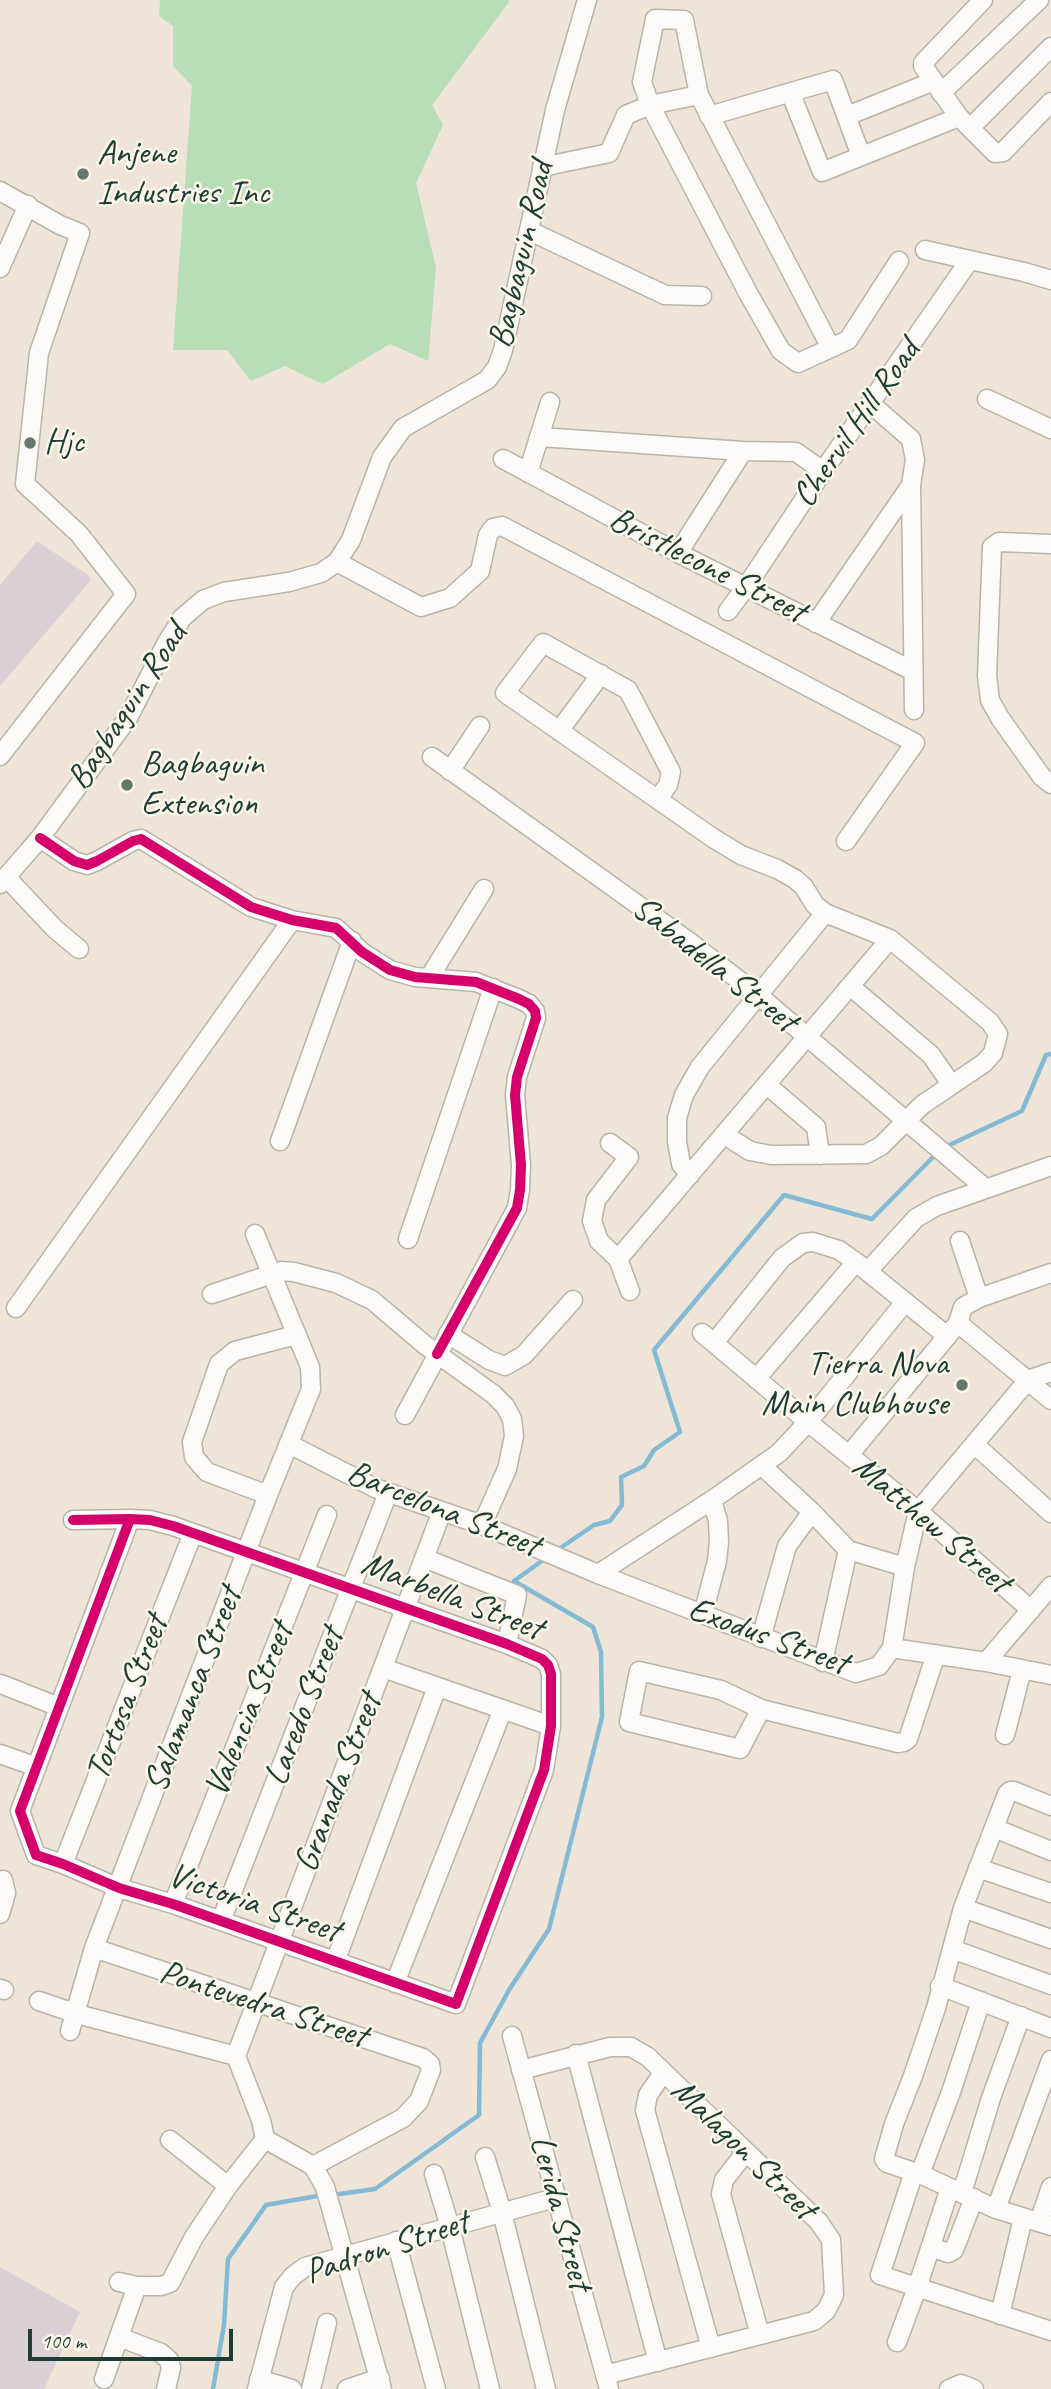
<!DOCTYPE html>
<style>
body{margin:0}
#map{position:relative;width:1051px;height:2389px;overflow:hidden;background:#eee4d7;font-family:Caveat,sans-serif}
canvas{display:block}
.scale{position:absolute;left:28px;top:2329px;width:205px;height:32px;box-sizing:border-box;border:4px solid #1f3d34;border-top:0;padding-left:9px;font-size:21px;line-height:24px;white-space:nowrap;color:#1f3d34;-webkit-text-stroke:5px #fbf7ec;paint-order:stroke}
</style>
<div id="map">
<canvas width="1051" height="2389"></canvas>
<div class="scale">100 m</div>
</div>
<script>
const context = document.querySelector('canvas').getContext('2d');
context.lineJoin = 'round';
function fill(path, color) { context.fillStyle = color; context.fill(path, 'evenodd'); }
const toPath = rows => new Path2D(rows.map(r => 'M' + r).join(''));
function stroke(path, color, width, dash) { context.strokeStyle = color; context.lineWidth = width; context.lineCap = dash ? 'butt' : 'round'; context.setLineDash(dash || []); context.stroke(path); }
function write(font, color, halo, rows, align = 'center') {
  context.font = font + ' Caveat,sans-serif'; context.lineWidth = 5; context.setLineDash([]); context.textBaseline = 'middle'; context.strokeStyle = halo; context.fillStyle = color; for (const [text, x, y, turn = 0] of rows) {
    context.save(); context.translate(x, y); context.rotate((+turn || 0) * Math.PI / 180); context.textAlign = isNaN(turn) ? turn : align; if (halo) context.strokeText(text, 0, 0); context.fillText(text, 0, 0); context.restore();
  }
}
fill(toPath([
 [37,541,88,575,91,580,0,686,0,585],
 [0,2267,80,2312,44,2389,0,2389]
]), '#dbd0d6');
fill(toPath([
 [160,0,508,0,509,2,432,105,443,125,416,183,436,268,428,361,390,344,323,384,285,366,251,381,227,350,173,350,192,86,173,66,173,26,159,16]
]), '#b7deb4');
stroke(toPath([
 [945,1147,1022,1111,1046,1055,1051,1054],
 [556,1551,594,1525,610,1521,622,1505,621,1477,644,1466,654,1450,680,1432,654,1350,784,1195,872,1219,938,1152],
 [332,2195,375,2189,479,2115,480,2043,509,1990,549,1929,602,1717,601,1652,593,1627,514,1581,546,1558],
 [213,2389,224,2325,228,2259,266,2205,323,2195]
]), '#84bad4', 4.5);
const minor = toPath([
 [983,0,923,63,923,66,959,117,995,153,1003,152,1051,102],
 [655,19,684,20,699,95,831,348,798,363,781,351,748,293,650,105,642,82,655,19],
 [941,93,1039,0],
 [791,94,822,172,959,117],
 [709,116,833,80,861,156],
 [847,116,934,81],
 [970,128,1051,47],
 [542,167,609,153,626,115,650,105,699,95],
 [0,191,60,225,80,233,39,353,25,484,79,534,126,594,0,756],
 [530,231,665,295,702,296],
 [925,250,1024,272,1051,280],
 [0,268,28,205],
 [831,348,848,340,899,261],
 [987,399,1051,429],
 [871,404,911,439,915,460,911,485,914,710],
 [540,437,743,451,796,452,823,471],
 [503,459,678,553,913,671],
 [528,473,550,402],
 [1051,544,999,542,992,547,987,676,990,700,1000,718,1042,777,1051,784],
 [678,553,743,451],
 [337,562,421,607,450,598,480,571,488,535,493,528,502,526,915,743,846,841],
 [728,611,746,587,823,471,969,261],
 [816,623,911,485],
 [559,731,601,674],
 [432,757,691,943,758,995,985,1188],
 [450,771,480,726],
 [658,799,668,785,671,772,628,690,543,643,505,693,713,838,741,855,777,869,795,879,804,887,815,905,825,913,890,939,990,1022,998,1034,993,1053,984,1063,922,1105,881,1146,866,1154,771,1155,750,1151,734,1141,726,1134],
 [40,838,74,861,87,865,97,861,133,841,141,839,251,907,292,920,336,928,362,952,390,970,415,977,476,982,519,999,529,1004,535,1011,536,1018,517,1077,515,1095,521,1165,520,1190,517,1208,405,1415],
 [6,877,55,929,79,949],
 [0,884,40,838,128,718,166,644,182,618,203,600,224,592,289,582,321,573,337,562,351,540,382,457,403,428,487,380,497,367,503,350,555,110,587,0],
 [429,978,484,889],
 [850,986,931,1055,951,1084],
 [767,1085,816,1127,820,1155],
 [280,1141,352,941],
 [610,1143,629,1157,596,1200,592,1221,599,1241,618,1259,630,1291],
 [690,1175,681,1164,677,1142,677,1118,684,1095,700,1067,825,913],
 [408,1239,493,988],
 [960,1241,979,1298],
 [618,1259,890,939],
 [868,1271,916,1218,937,1206,1051,1166],
 [212,1294,281,1271,294,1272,336,1283,372,1300,425,1345,493,1394,505,1406,512,1419,514,1436,507,1469,482,1525],
 [16,1308,292,920],
 [958,1323,1051,1400],
 [702,1333,808,1422,918,1511,1031,1610],
 [448,1334,489,1360,505,1366,524,1355,573,1300],
 [714,1343,782,1258,803,1243,813,1242,839,1250,856,1262,947,1336],
 [756,1379,856,1262],
 [289,1444,375,1488,482,1525,598,1574,856,1673,879,1666,892,1648,905,1567,918,1511,1028,1380,1051,1372],
 [974,1444,1051,1513],
 [849,1455,958,1323,963,1307,979,1298,1051,1273],
 [762,1466,812,1512,848,1550,905,1567],
 [268,1495,207,1472,194,1457,192,1442,219,1364,235,1351,296,1335],
 [73,1520,130,1519,150,1520,173,1526,507,1644,542,1659,548,1665,551,1674,551,1726,544,1770,456,2004,173,1904,119,1888,63,1864,36,1855,20,1811,130,1519],
 [424,1558,517,1595,507,1644],
 [598,1574,712,1500,779,1453,808,1422,905,1302],
 [703,1614,717,1561,719,1542,718,1521,712,1500],
 [761,1638,787,1546,812,1512],
 [892,1648,986,1662,1051,1675],
 [823,1662,848,1550],
 [986,1662,1051,1586],
 [383,1668,551,1726],
 [1,1684,59,1707],
 [761,1709,740,1749,629,1722,639,1671,721,1690,761,1709,898,1743,904,1742,908,1739,936,1654],
 [1005,1735,1022,1670],
 [0,1754,37,1767],
 [1051,1806,1014,1791,1010,1791,1007,1794,963,1908,936,2008,913,2076,894,2124,884,2159,887,2163,920,2174,996,2209,1051,2226],
 [994,1828,1051,1851],
 [63,1864,193,1533],
 [978,1868,1051,1893],
 [173,1904,327,1515],
 [963,1908,1051,1939],
 [0,1914,6,1893,3,1880],
 [221,1921,388,1493],
 [94,1948,423,2058,430,2064,431,2070,419,2101,403,2118,313,2166],
 [952,1949,1051,1985],
 [335,1962,437,1687],
 [395,1983,503,1709],
 [940,1986,1051,2028],
 [0,1989,4,1990],
 [39,2001,77,2014,236,2056,261,2120,265,2139],
 [70,2031,94,1948,268,1495,311,1389,310,1367,255,1234],
 [512,2036,609,2389],
 [576,2054,658,2362],
 [236,2056,442,1511],
 [521,2070,610,2047,631,2047,648,2057,819,2222,831,2240,834,2295,826,2311,814,2321,605,2375],
 [663,2073,648,2095,645,2110,711,2348],
 [265,2139,313,2166,325,2187,382,2389],
 [170,2140,228,2186],
 [745,2153,724,2180,721,2194,760,2335],
 [485,2157,502,2212,546,2389],
 [914,2172,880,2275,1051,2331],
 [434,2174,450,2227,490,2389],
 [920,2174,951,2092,981,2001],
 [962,2193,991,2098,1021,2016],
 [996,2209,1051,2060],
 [1039,2222,1051,2187],
 [396,2241,436,2389],
 [931,2247,948,2253,954,2250,974,2198],
 [119,2282,137,2286,161,2286,170,2283,194,2237,228,2186,265,2139],
 [1000,2315,1023,2218],
 [119,2337,161,2353,169,2360,171,2368,166,2389],
 [897,2342,917,2288,950,2188],
 [104,2379,137,2286],
 [259,2379,292,2389],
 [257,2389,284,2287,293,2276,305,2267,555,2198],
 [311,2389,327,2323],
 [347,2389,380,2378],
 [949,2389,961,2384,974,2389]
]);
stroke(minor, '#b7b4aa', 21);
stroke(minor, '#fcfbf9', 18);
stroke(toPath([
 [40,838,74,861,87,865,97,861,133,841,141,839,251,907,292,920,336,928,362,952,390,970,415,977,476,982,519,999,529,1004,535,1011,536,1018,517,1077,515,1095,521,1165,520,1190,517,1208,437,1354],
 [73,1520,130,1519,150,1520,173,1526,507,1644,542,1659,548,1665,551,1674,551,1726,544,1770,456,2004,173,1904,119,1888,63,1864,36,1855,20,1811,130,1519]
]), '#d6006c', 10);
for (const [x, y, r, color] of [
 [83,174,7,"#67776d"],
 [30,443,7,"#67776d"],
 [127,785,7,"#67776d"],
 [962,1385,7,"#67776d"]
]) { const dot = new Path2D(); dot.arc(x, y, r, 0, 2 * Math.PI); context.fillStyle = color; context.fill(dot); stroke(dot, '#fbf7ec', 2.5); }
write('35px', '#1f3d34', '#fbf7ec', [
 ["Anjene",97,154],
 ["Industries Inc",97,194],
 ["Hjc",44,443],
 ["Bagbaguin",141,765],
 ["Extension",141,805],
 ["Tierra Nova",948,1365,"right"],
 ["Main Clubhouse",948,1405,"right"]
], 'left');
write('35px', '#1f3d34', '#fbf7ec', [
 ["Bagbaguin Road",522,255,-77],
 ["Chervil Hill Road",857,424,-55],
 ["Bristlecone Street",707,566,27],
 ["Bagbaguin Road",128,707,-57],
 ["Sabadella Street",714,965,38],
 ["Barcelona Street",443,1510,22],
 ["Matthew Street",931,1525,40],
 ["Marbella Street",452,1597,21],
 ["Exodus Street",768,1637,20],
 ["Salamanca Street",194,1690,-69],
 ["Tortosa Street",128,1698,-69],
 ["Laredo Street",305,1707,-69],
 ["Valencia Street",250,1710,-68],
 ["Granada Street",339,1783,-69],
 ["Victoria Street",254,1904,19],
 ["Pontevedra Street",263,2005,18],
 ["Malagon Street",743,2150,44],
 ["Lerida Street",560,2213,75],
 ["Padron Street",387,2248,-18]
]);
</script>
